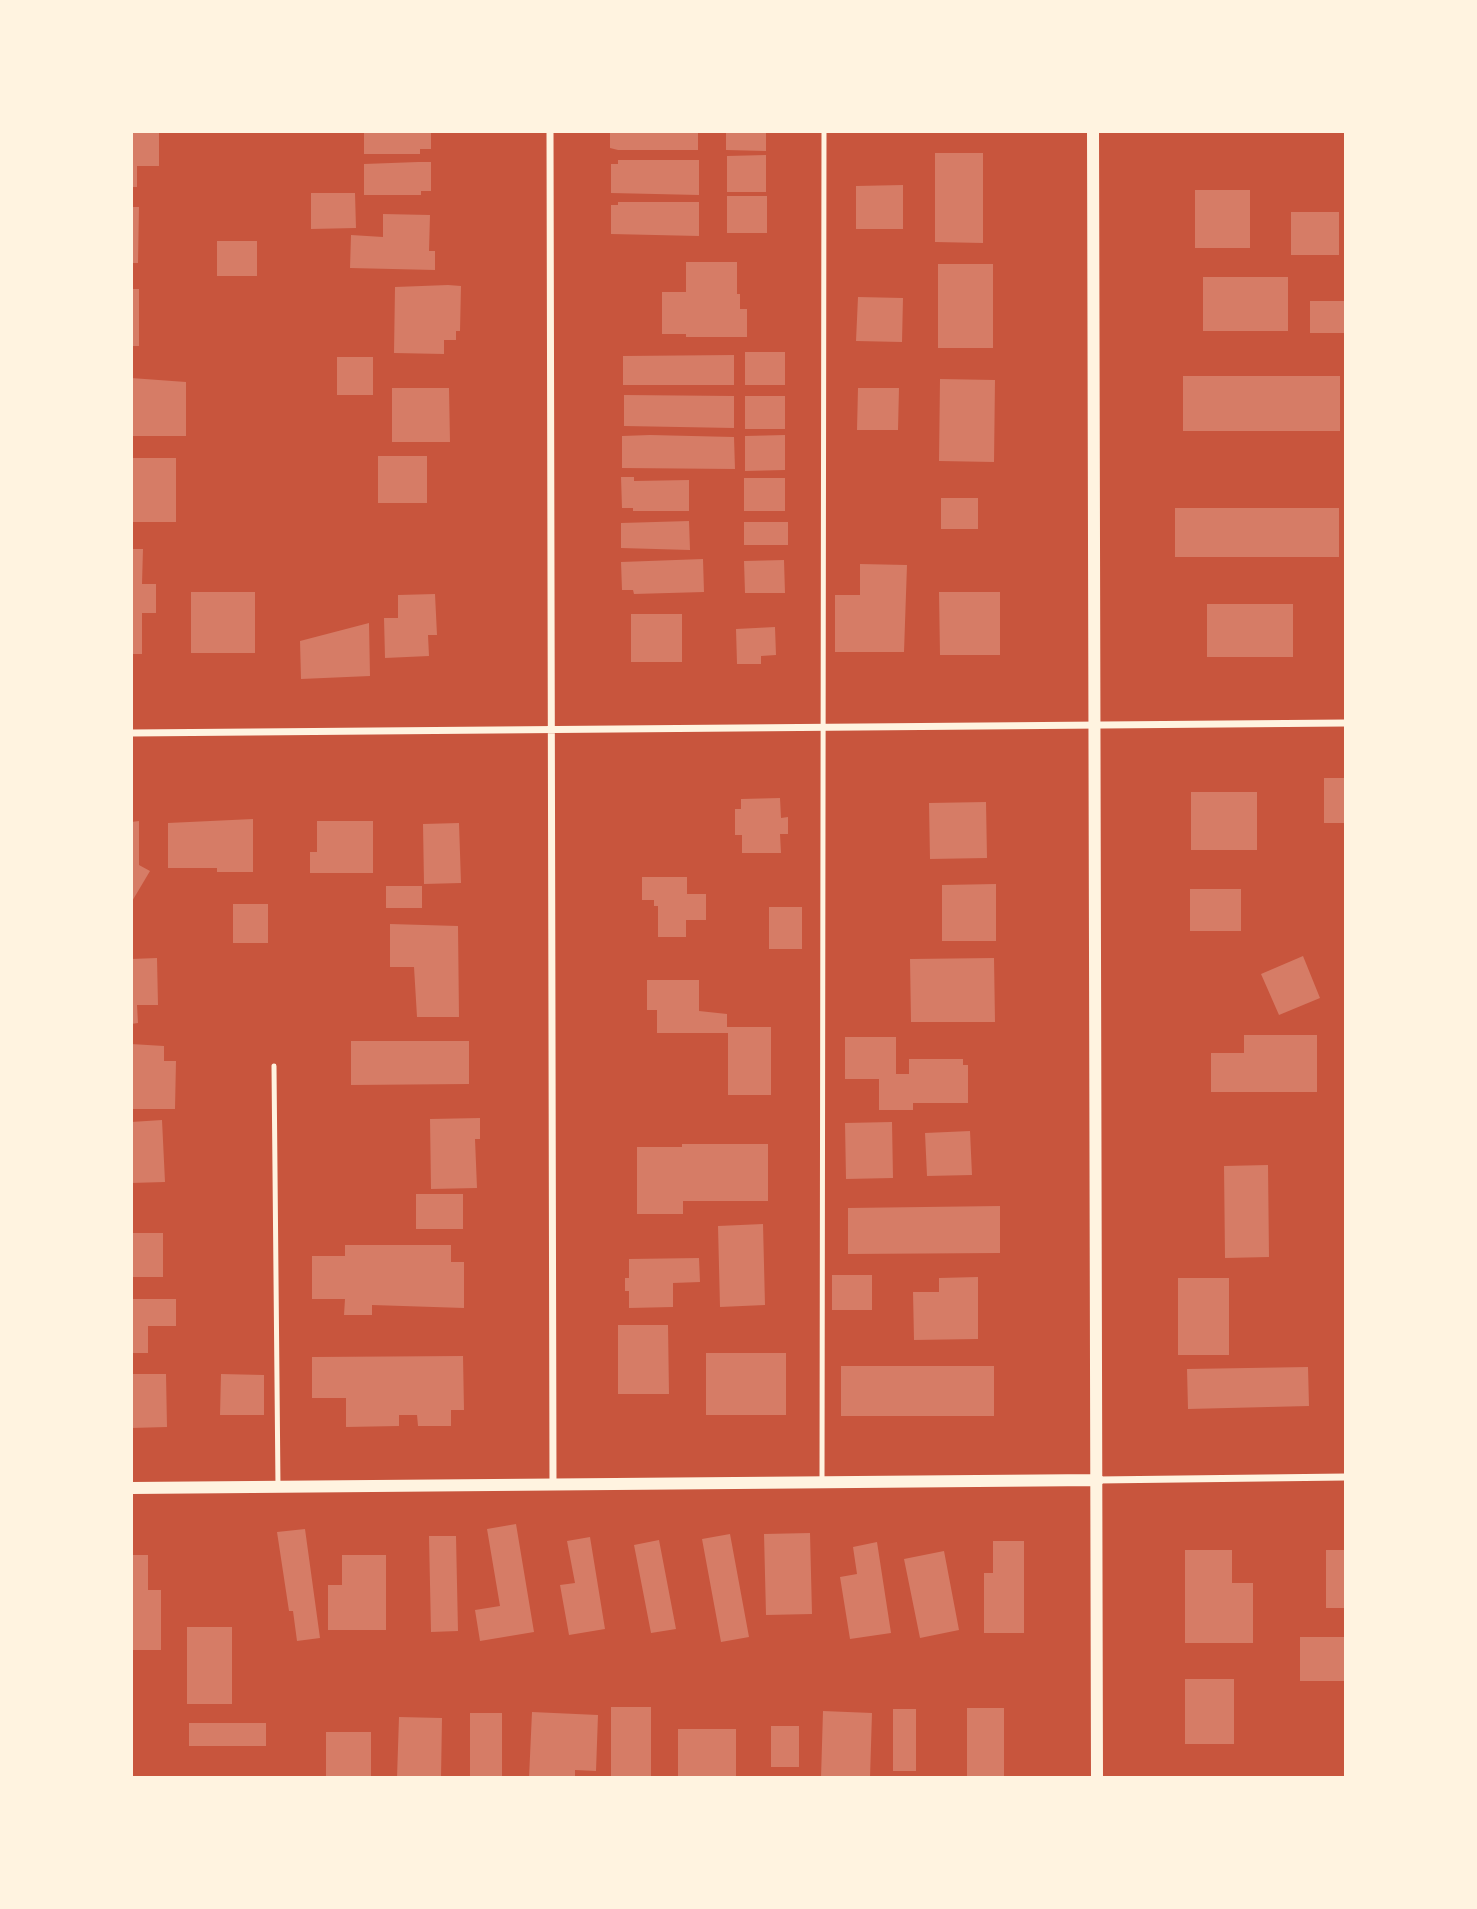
<!DOCTYPE html>
<style>
body{margin:0}
#map{position:relative;width:1477px;height:1909px;overflow:hidden;background:#c8553d;font-family:"Alegreya Sans",sans-serif}
canvas{display:block}
.frame{position:absolute;inset:0;border:133px solid #fff3e0;pointer-events:none}
</style>
<div id="map">
<canvas width="1477" height="1909"></canvas>
<div class="frame"></div>
</div>
<script>
const context = document.querySelector('canvas').getContext('2d');
context.lineJoin = 'round';
function fill(path, color) { context.fillStyle = color; context.fill(path, 'evenodd'); }
const toPath = rows => new Path2D(rows.map(r => 'M' + r).join(''));
function stroke(path, color, width, dash) { context.strokeStyle = color; context.lineWidth = width; context.lineCap = dash ? 'butt' : 'round'; context.setLineDash(dash || []); context.stroke(path); }
fill(toPath([
 [131,131,159,131,159,166,137,166,137,187,131,187],
 [364,131,431,131,431,149,420,149,420,154,364,154],
 [610,131,698,131,698,150,618,150,610,148],
 [726,131,766,131,766,151,726,150],
 [935,153,983,153,983,243,935,242],
 [766,155,766,192,727,192,727,156],
 [618,160,699,160,699,195,611,193,611,164,618,164],
 [418,162,431,162,431,191,421,191,421,195,364,195,364,164],
 [903,185,903,229,856,229,856,186],
 [1195,190,1250,190,1250,248,1195,248],
 [311,193,355,193,356,228,311,229],
 [727,196,767,196,767,233,727,233],
 [618,202,699,202,699,236,611,234,611,205,618,205],
 [131,207,139,207,138,263,131,263],
 [1291,212,1339,212,1339,255,1291,255],
 [383,214,430,215,429,251,435,251,435,270,350,268,351,235,383,237],
 [217,241,257,241,257,276,217,276],
 [686,262,737,262,737,294,740,294,740,309,747,309,747,337,686,337,686,334,662,334,662,292,686,292],
 [938,264,993,264,993,348,938,348],
 [1203,277,1288,277,1288,331,1203,331],
 [448,285,461,286,460,331,456,331,456,340,444,340,444,354,394,353,395,287],
 [131,289,139,289,139,346,131,346],
 [858,297,903,298,902,342,856,341],
 [1310,301,1346,301,1346,333,1310,333],
 [745,352,785,352,785,385,745,385],
 [734,355,734,385,623,385,623,356],
 [337,357,373,357,373,395,337,395],
 [1183,376,1340,376,1340,431,1183,431],
 [131,378,186,382,186,436,131,436],
 [940,379,995,380,994,462,939,461],
 [392,388,449,388,450,442,392,442],
 [858,388,899,388,898,430,857,430],
 [624,395,734,396,734,428,624,426],
 [745,396,785,396,785,429,745,429],
 [650,435,734,437,735,469,622,468,622,436],
 [785,435,785,470,745,471,745,436],
 [378,456,427,456,427,503,378,503],
 [131,458,176,458,176,522,131,522],
 [621,477,634,477,634,481,689,480,689,511,633,511,633,508,622,508],
 [744,478,785,478,785,511,744,511],
 [941,498,978,498,978,529,941,529],
 [1175,508,1339,508,1339,557,1175,557],
 [689,521,690,550,621,548,621,523],
 [744,522,788,522,788,545,744,545],
 [131,549,143,549,142,584,156,584,156,613,142,613,142,654,131,654],
 [703,559,704,592,634,594,633,590,622,590,621,562],
 [784,560,785,593,745,593,744,561],
 [860,564,907,565,904,652,835,652,835,595,860,595],
 [191,592,255,592,255,653,191,653],
 [939,592,1000,592,1000,655,940,655],
 [435,594,437,635,428,635,429,656,385,658,384,618,398,618,398,595],
 [1207,604,1293,604,1293,657,1207,657],
 [631,614,682,614,682,662,631,662],
 [369,623,370,676,301,679,300,641],
 [775,627,776,655,761,656,761,664,737,664,736,629],
 [1324,778,1346,778,1346,823,1324,823],
 [1191,792,1257,792,1257,850,1191,850],
 [780,798,781,818,788,817,788,834,780,834,781,853,742,853,742,835,735,835,735,809,741,809,741,799],
 [986,802,987,858,930,859,929,803],
 [253,819,253,872,217,872,217,868,168,868,168,823],
 [139,821,139,865,150,871,131,903,131,822],
 [317,821,373,821,373,873,310,873,310,852,317,852],
 [459,823,461,883,424,884,423,824],
 [642,877,687,877,687,894,706,894,706,920,686,920,686,937,658,937,658,906,654,906,654,900,642,900],
 [996,884,996,941,942,941,942,885],
 [386,886,422,886,422,908,386,908],
 [1190,889,1241,889,1241,931,1190,931],
 [233,904,268,904,268,943,233,943],
 [769,907,802,907,802,949,769,949],
 [390,924,458,926,459,1017,417,1017,414,967,390,967],
 [1303,956,1320,998,1279,1015,1261,974],
 [157,958,158,1005,137,1005,138,1023,131,1024,131,959],
 [994,958,995,1022,911,1022,910,959],
 [647,980,699,980,699,1011,727,1014,727,1027,771,1027,771,1095,728,1095,728,1033,657,1033,657,1010,647,1010],
 [1244,1035,1317,1035,1317,1092,1211,1092,1211,1053,1244,1053],
 [845,1037,896,1037,896,1074,909,1074,909,1059,963,1059,963,1065,968,1065,968,1103,913,1103,913,1110,879,1110,879,1079,845,1079],
 [351,1041,469,1041,469,1084,351,1085],
 [131,1044,164,1046,164,1061,176,1061,175,1109,131,1109],
 [480,1118,480,1139,475,1139,477,1188,431,1189,430,1119],
 [162,1120,165,1182,131,1183,131,1122],
 [892,1122,893,1178,846,1179,845,1123],
 [970,1131,972,1175,927,1176,925,1133],
 [682,1144,768,1144,768,1201,683,1201,683,1214,637,1214,637,1147,682,1147],
 [1268,1165,1269,1257,1225,1258,1224,1166],
 [416,1194,463,1194,463,1229,416,1229],
 [1000,1206,1000,1253,848,1254,848,1208],
 [763,1224,765,1305,720,1307,718,1226],
 [131,1233,163,1233,163,1277,131,1277],
 [345,1245,451,1245,451,1262,464,1262,464,1308,372,1305,372,1315,344,1315,345,1299,312,1299,312,1256,345,1256],
 [699,1258,700,1282,673,1283,673,1307,629,1308,629,1291,625,1291,625,1278,629,1278,629,1259],
 [832,1275,872,1275,872,1310,832,1310],
 [978,1277,978,1339,914,1340,913,1292,939,1292,939,1278],
 [1178,1278,1229,1278,1229,1355,1178,1355],
 [131,1299,176,1299,176,1326,148,1326,148,1353,131,1353],
 [618,1325,668,1325,669,1394,618,1394],
 [706,1353,786,1353,786,1415,706,1415],
 [463,1356,464,1410,451,1410,451,1426,418,1426,417,1415,399,1415,399,1426,346,1427,346,1398,312,1398,312,1357],
 [841,1366,994,1366,994,1416,841,1416],
 [1308,1367,1309,1406,1188,1409,1187,1369],
 [131,1374,166,1374,167,1427,131,1428],
 [221,1374,264,1375,264,1415,220,1415],
 [516,1524,534,1632,480,1641,475,1610,500,1606,487,1529],
 [305,1529,320,1638,297,1641,293,1611,289,1611,277,1532],
 [810,1533,812,1614,766,1615,764,1534],
 [730,1534,749,1637,721,1642,702,1539],
 [429,1536,456,1536,458,1631,431,1632],
 [590,1537,605,1629,569,1635,560,1585,575,1583,567,1541],
 [659,1540,676,1629,651,1633,634,1545],
 [993,1541,1024,1541,1024,1633,984,1633,984,1573,993,1573],
 [877,1542,891,1633,850,1639,840,1577,857,1574,853,1547],
 [1185,1550,1232,1550,1232,1583,1253,1583,1253,1643,1185,1643],
 [1326,1550,1346,1550,1346,1608,1326,1608],
 [944,1551,959,1630,920,1638,904,1559],
 [131,1555,148,1555,148,1590,161,1590,161,1650,131,1650],
 [342,1555,386,1555,386,1630,328,1630,328,1585,342,1585],
 [187,1627,232,1627,232,1704,187,1704],
 [1300,1637,1346,1637,1346,1681,1300,1681],
 [1185,1679,1234,1679,1234,1744,1185,1744],
 [611,1707,651,1707,651,1778,611,1778],
 [967,1708,1004,1708,1004,1776,967,1776],
 [893,1709,916,1709,916,1771,893,1771],
 [823,1711,872,1713,870,1778,821,1778],
 [532,1712,598,1715,596,1771,575,1770,575,1778,529,1778],
 [470,1713,502,1713,502,1778,470,1778],
 [399,1717,442,1718,441,1778,397,1778],
 [189,1723,266,1723,266,1746,189,1746],
 [771,1726,799,1726,799,1767,771,1767],
 [678,1729,736,1729,736,1778,678,1778],
 [326,1732,371,1732,371,1778,326,1778]
]), '#d67c66');
stroke(toPath([
 [274,1066,278,1487],
 [822,1482,824,131]
]), '#fff3e0', 5);
stroke(toPath([
 [550,131,553,1485],
 [131,733,1346,723],
 [1098,1480,1346,1477]
]), '#fff3e0', 7);
stroke(toPath([
 [1093,131,1097,1778],
 [131,1488,1098,1480]
]), '#fff3e0', 12);
</script>
